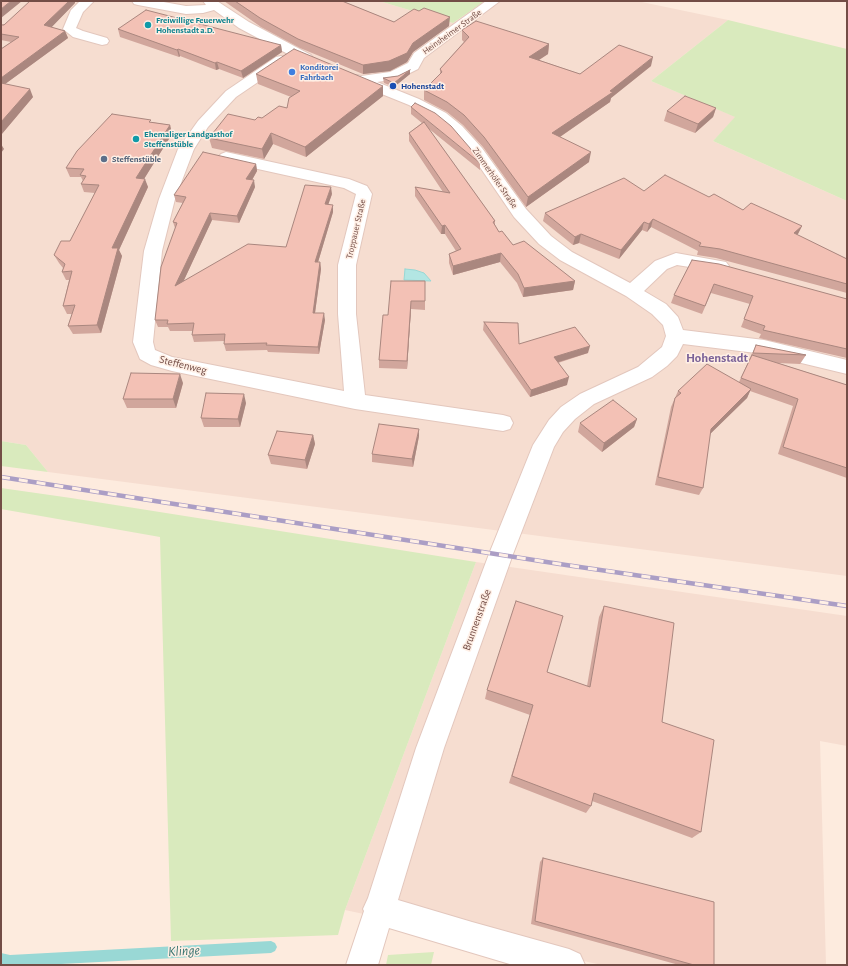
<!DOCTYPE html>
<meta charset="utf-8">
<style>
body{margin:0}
#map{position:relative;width:848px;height:966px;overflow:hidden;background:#fdebde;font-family:"Alegreya Sans",sans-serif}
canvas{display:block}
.frame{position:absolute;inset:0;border:2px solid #734d46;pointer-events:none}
</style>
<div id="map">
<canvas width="848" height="966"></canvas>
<div class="frame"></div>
</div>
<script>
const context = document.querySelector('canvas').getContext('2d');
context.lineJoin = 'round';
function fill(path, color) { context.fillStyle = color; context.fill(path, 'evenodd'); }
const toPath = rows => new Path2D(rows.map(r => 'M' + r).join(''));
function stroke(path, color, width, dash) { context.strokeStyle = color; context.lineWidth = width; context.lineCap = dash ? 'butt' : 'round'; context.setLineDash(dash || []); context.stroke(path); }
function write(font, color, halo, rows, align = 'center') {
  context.font = font + ' "Alegreya Sans",sans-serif'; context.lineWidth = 3; context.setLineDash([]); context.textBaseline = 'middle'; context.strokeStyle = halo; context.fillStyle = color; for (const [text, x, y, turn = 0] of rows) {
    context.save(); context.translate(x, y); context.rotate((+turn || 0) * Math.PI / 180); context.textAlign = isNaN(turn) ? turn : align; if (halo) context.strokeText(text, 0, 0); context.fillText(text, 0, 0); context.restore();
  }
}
fill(toPath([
 [1,1,379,1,453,23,485,1,637,1,728,20,651,81,736,117,713,141,847,201,847,576,48,472,26,445,1,441],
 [476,562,847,616,847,746,820,741,826,965,602,965,345,910]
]), '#f6ddd0');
fill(toPath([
 [379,1,485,1,453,23],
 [728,20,847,49,847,201,713,141,735,117,651,81],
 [1,441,26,445,48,472,1,466],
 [1,488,71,498,476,562,345,910,338,935,171,941,160,537,1,509],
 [434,952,431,965,386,965,388,955]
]), '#d9eabd');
const water = toPath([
 [405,269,415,270,424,273,431,281,404,280,405,269]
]);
fill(water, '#b3e6e3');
stroke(water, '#99d8d5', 1);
fill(toPath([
 [271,941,275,943,277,947,275,951,271,953,42,965,1,965,1,953,10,955,271,941]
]), '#99d8d5');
const minor = toPath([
 [80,1,94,1,83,12,76,28,83,31,107,38,109,41,107,44,102,45,73,37,63,29,71,10,80,1],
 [132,1,158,1,186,6,206,5,203,1,217,1,249,22,311,55,313,58,311,61,306,62,301,61,239,28,214,10,203,13,186,14,138,5,134,4,132,1],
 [486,1,500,1,424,58,418,69,398,79,377,82,419,99,446,113,462,126,482,148,526,209,551,236,572,252,630,283,655,261,676,253,726,262,729,266,726,270,720,272,677,265,667,269,644,291,666,304,678,317,683,330,764,340,847,360,847,374,764,354,683,344,677,356,667,366,652,377,594,404,575,419,563,432,554,447,513,554,444,748,398,900,472,922,569,949,580,954,585,965,513,965,389,928,378,965,346,965,364,911,363,909,368,898,416,748,489,554,533,445,549,420,561,407,580,394,638,367,662,347,666,336,663,325,652,314,626,296,560,260,539,244,514,217,471,154,452,132,436,119,409,105,352,82,350,79,352,76,357,75,361,76,390,72,408,63,414,53,486,1],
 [281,56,286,57,288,60,286,63,236,97,208,127,194,149,175,199,162,251,153,342,155,350,172,357,344,391,338,314,338,265,356,194,344,188,226,162,221,160,218,157,221,154,226,152,349,179,367,186,372,194,356,265,356,314,365,395,503,415,510,417,513,423,510,429,503,431,355,409,172,371,151,365,140,359,133,342,144,251,159,199,178,149,198,121,226,91,276,57,281,56]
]);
stroke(minor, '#e3c7bd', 2);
fill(minor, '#fff');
const rail = toPath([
 [1,477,566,565,847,606]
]);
stroke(rail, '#ab9ec5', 4.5);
stroke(rail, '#ffefe5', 3, [9]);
fill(toPath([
 [224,1,342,1,394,22,449,26,413,52,407,62,390,71,363,74,300,48,261,27],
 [75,3,51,27,65,31,68,38,5,84,33,97,1,135,1,49,11,42,1,40,1,25],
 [118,29,281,45,282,52,243,78,219,69,216,70,180,56,179,57,120,37],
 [462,30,549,44,548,54,539,60,580,74,651,66,611,98,610,102,560,137,589,162,526,207,483,147,463,125,447,112,424,100,424,90,440,74,440,69,464,42,462,40],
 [410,70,410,74,394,87,384,83,383,78,398,76],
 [256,74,383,86,383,96,306,157,273,144,264,159,212,148,209,138,255,120,262,118,287,108,291,97,258,84],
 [411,107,480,163,480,170,428,128,495,221,495,225,499,232,513,245,575,281,573,290,523,297,517,283,500,262,453,275,449,263,449,254,456,251,445,234,441,234,415,196,415,187,443,192,409,141,409,133,422,123,411,114],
 [716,108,713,117,695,133,664,121,667,111],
 [151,122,170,125,172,134,144,179,148,187,119,250,122,256,101,333,73,334,68,326,72,314,67,314,63,306,69,280,66,280,62,272,63,268,59,263,54,255,70,241,95,193,84,192,81,184,83,181,81,177,70,177,66,168],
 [256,164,257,171,252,180,255,187,239,223,212,220,183,282,286,247,332,194,328,204,333,212,318,262,320,262,321,269,315,313,325,320,319,354,268,352,267,350,226,351,224,344,224,341,194,342,192,335,193,331,170,331,168,327,158,327,155,320,175,228,173,222,183,203,176,202,174,195],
 [644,191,709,197,743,210,802,226,797,235,847,259,847,293,716,258,697,255,698,251,651,227,647,232,642,230,619,259,579,243,573,245,543,221,545,213],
 [692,260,847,299,847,358,759,338,761,334,741,327,750,304,711,293,702,314,671,303,674,295],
 [425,281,425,310,411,309,407,369,379,368,379,360,388,315],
 [484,322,519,344,588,353,558,363,567,385,530,397,483,330],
 [756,345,806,355,800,364,778,363,847,385,847,478,778,454,793,406,750,391,747,398,710,434,703,488,699,495,655,485,671,407,678,391,739,382],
 [183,383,176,408,127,408,123,399],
 [246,403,240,427,204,427,201,418],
 [637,419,634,427,602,452,578,432,580,423],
 [313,435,315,444,307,469,271,464,268,455],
 [419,436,413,467,372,462,372,454],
 [604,606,662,722,701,832,692,838,592,801,591,806,586,813,509,783,530,715,485,699,487,690,547,672,587,686,599,617],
 [543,858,714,965,679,965,531,924,540,862]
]), '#d1a69c');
fill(toPath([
 [11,1,22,1,1,18,1,9],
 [69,1,75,1,75,3,47,32,44,25],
 [450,17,449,26,413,52,407,62,390,71,363,74,363,65,413,43],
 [65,31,68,38,1,87,1,78],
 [549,44,548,54,528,67,529,57],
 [281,45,282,52,243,78,241,71],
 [178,49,180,56,179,57,177,50],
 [653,57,651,66,611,98,610,102,551,143,552,133,610,91],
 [217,62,219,69,216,70,215,63],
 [410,70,410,74,394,87,394,83],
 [383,86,383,96,306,157,305,147],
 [30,89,33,97,1,135,1,122],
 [716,108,713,117,695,133,698,124],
 [170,125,172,134,139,187,136,178],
 [271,133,273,144,264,159,262,149],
 [1,144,4,149,1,153],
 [591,152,589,162,526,207,528,197],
 [256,164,257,171,248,187,246,179],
 [145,179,148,187,119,250,122,256,101,333,97,325,112,248],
 [254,180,255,187,239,223,237,216],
 [331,187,332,194,326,211,325,204],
 [333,205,333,212,316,269,315,262],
 [210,213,212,220,178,293,175,286],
 [653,219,651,227,647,232,649,224],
 [644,222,642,230,619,259,621,250],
 [445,225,445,234,441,234,442,226],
 [802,226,798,234,790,242,794,233],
 [581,234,579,243,573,245,575,237],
 [501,253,500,262,453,275,453,266],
 [320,262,321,269,314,320,313,313],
 [575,281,573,290,523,297,524,288],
 [411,301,411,309,407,369,407,361],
 [324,313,325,320,319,354,318,347],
 [590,346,588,353,552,364,554,357],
 [180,374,183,383,176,408,173,399],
 [569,377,567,385,530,397,531,390],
 [751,389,747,398,707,437,711,429],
 [244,394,246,403,240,427,238,419],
 [637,419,634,427,602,452,604,443],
 [419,429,419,436,413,467,412,459],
 [313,435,315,444,307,469,305,460]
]), '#aa877f');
const building = toPath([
 [1,1,11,1,1,9,1,1],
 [30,1,69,1,44,25,65,31,1,78,1,49,19,37,1,34,1,25,4,25,30,1],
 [235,1,342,1,394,22,414,9,419,11,424,8,450,17,413,43,407,53,389,61,363,65,298,39,260,18,235,1],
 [146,10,281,45,241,71,217,62,215,63,178,49,177,50,118,29,146,10],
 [476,21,549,44,529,57,580,74,619,45,653,57,610,91,613,92,552,133,591,152,528,197,484,137,464,115,447,102,424,90,442,72,440,69,469,37,462,30,476,21],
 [294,49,383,86,305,147,271,133,262,149,209,138,228,114,255,120,258,117,262,118,279,106,287,108,289,98,300,91,256,74,294,49],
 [410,70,394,83,383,78,398,76,410,70],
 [1,83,30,89,1,122,1,83],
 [685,96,716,108,698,124,667,111,685,96],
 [415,103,435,113,451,126,470,148,480,163,411,107,415,103],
 [112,114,151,120,149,122,170,125,136,178,145,179,112,248,118,248,97,325,68,326,75,305,63,306,72,271,62,272,65,264,54,255,61,241,70,241,99,185,81,184,86,176,80,175,84,169,66,168,77,151,112,114],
 [424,122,495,221,493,222,499,232,502,231,513,245,524,241,575,281,524,288,518,274,501,253,453,266,449,254,461,249,445,225,442,226,415,187,450,193,409,133,424,122],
 [203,152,256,164,246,179,254,180,237,216,210,213,175,286,248,244,286,247,305,185,331,187,325,204,333,205,315,262,320,262,313,313,324,313,318,347,266,345,267,343,224,344,225,334,192,335,194,323,167,324,168,320,155,320,161,267,177,223,173,222,186,197,174,195,203,152],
 [665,175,709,197,714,194,743,210,751,203,802,226,794,233,847,259,847,284,720,249,699,246,701,243,653,219,649,224,644,222,621,250,581,234,575,237,545,213,624,178,644,191,665,175],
 [692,260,719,264,847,299,847,349,763,330,765,326,744,319,753,296,714,284,705,306,674,295,692,260],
 [391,281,425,281,425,301,411,301,407,361,379,360,383,315,388,315,391,281],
 [484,322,518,323,519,344,575,327,590,346,554,357,569,377,531,390,484,322],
 [756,345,806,355,753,353,756,345],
 [752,355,847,385,847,468,783,447,798,399,741,378,752,355],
 [707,364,751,389,711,429,703,488,658,477,675,398,681,393,678,391,707,364],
 [131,373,180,374,173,399,123,399,131,373],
 [206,393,244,394,238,419,201,418,206,393],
 [613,400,637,419,604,443,580,423,613,400],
 [379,424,419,429,412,459,372,454,379,424],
 [277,431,313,435,305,460,268,455,277,431],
 [516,601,563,616,547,672,590,687,604,606,674,623,662,722,714,740,701,832,594,793,591,806,512,776,533,705,487,690,516,601],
 [543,858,714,902,714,965,694,965,535,921,543,858]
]);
fill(building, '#f3c1b5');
stroke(building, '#aa877f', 1);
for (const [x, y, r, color] of [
 [148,25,4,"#0f9aa8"],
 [292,72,4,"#3f7fe0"],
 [393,86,4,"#1a4fb4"],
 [136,139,4,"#0f9aa8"],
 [104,159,4,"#5c6f8a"]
]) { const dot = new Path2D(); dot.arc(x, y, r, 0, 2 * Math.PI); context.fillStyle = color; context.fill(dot); stroke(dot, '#ffefe5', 1.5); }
write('bold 9px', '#0d838f', '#ffefe5', [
 ["Freiwillige Feuerwehr",156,20],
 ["Hohenstadt a.D.",156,30],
 ["Ehemaliger Landgasthof",144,134],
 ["Steffenstüble",144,144]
], 'left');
write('9px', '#734d46', '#ffefe5', [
 ["Heinsheimer Straße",452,32,-36],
 ["Zimmerhöfer Straße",495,178,55],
 ["Troppauer Straße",356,229,-77]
]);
write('bold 9px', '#366cbe', '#ffefe5', [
 ["Konditorei",300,67],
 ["Fahrbach",300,77]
], 'left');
write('bold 9px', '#164399', '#ffefe5', [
 ["Hohenstadt",401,86]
], 'left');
write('bold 9px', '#4e5e75', '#ffefe5', [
 ["Steffenstüble",112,159]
], 'left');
write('11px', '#734d46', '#ffefe5', [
 ["Steffenweg",183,365,14],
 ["Brunnenstraße",477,620,-70]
]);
write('bold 13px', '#7a6197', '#ffefe5', [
 ["Hohenstadt",717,358]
]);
write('italic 14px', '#377370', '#ffefe5', [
 ["Klinge",184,951,-3]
]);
</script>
